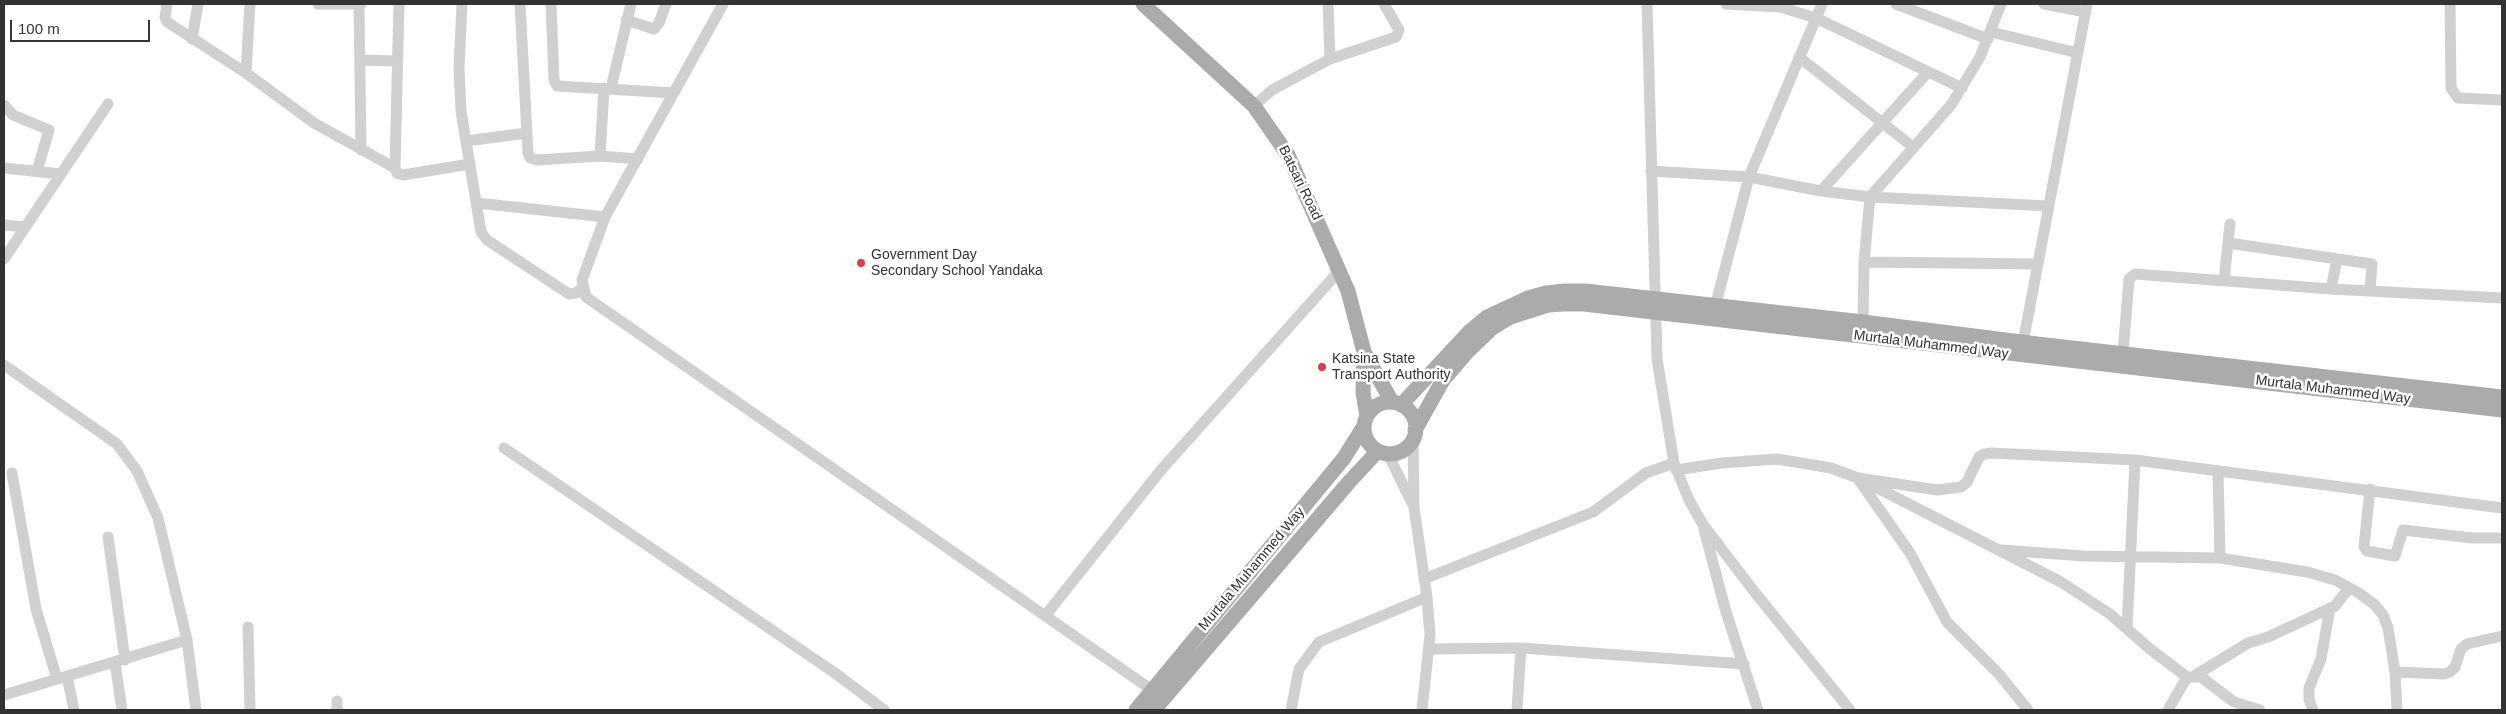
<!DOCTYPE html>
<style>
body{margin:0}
#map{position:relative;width:2506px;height:714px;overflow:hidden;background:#fff;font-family:Helvetica,sans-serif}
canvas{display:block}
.frame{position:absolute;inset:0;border:5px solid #333;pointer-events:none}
.scale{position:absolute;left:10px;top:20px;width:140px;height:22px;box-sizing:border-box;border:2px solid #333;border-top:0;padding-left:6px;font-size:15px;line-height:18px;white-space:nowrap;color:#333;-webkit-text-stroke:4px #fff;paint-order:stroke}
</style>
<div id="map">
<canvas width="2506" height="714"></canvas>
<div class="frame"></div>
<div class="scale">100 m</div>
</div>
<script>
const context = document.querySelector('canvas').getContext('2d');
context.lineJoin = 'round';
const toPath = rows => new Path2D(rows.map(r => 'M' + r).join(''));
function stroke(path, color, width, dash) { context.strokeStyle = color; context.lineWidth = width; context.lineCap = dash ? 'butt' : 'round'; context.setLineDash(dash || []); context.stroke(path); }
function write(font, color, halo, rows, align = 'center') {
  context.font = font + ' Helvetica,sans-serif'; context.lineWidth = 5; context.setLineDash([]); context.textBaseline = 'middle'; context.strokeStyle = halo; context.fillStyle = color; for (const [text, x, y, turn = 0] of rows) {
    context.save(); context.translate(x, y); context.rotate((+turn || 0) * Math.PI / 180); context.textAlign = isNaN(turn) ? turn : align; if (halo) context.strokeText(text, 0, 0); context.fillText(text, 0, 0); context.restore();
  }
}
stroke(toPath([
 [167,4,165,17,167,22,246,73,314,123,395,168,397,173,403,175,470,164],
 [318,4,361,4],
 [359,4,361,150],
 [462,4,459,68,461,111,481,232,487,240,569,294,576,293,582,288],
 [520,4,528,153,530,158,537,160,600,156,638,159],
 [551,4,554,80,557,86,674,93],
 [723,4,605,217,582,280,586,297,1152,690],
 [1328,4,1330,59],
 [1647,4,1657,359,1674,463,1689,500,1702,523,1753,590,1850,710],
 [1726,4,1780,7,1816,18,1962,88],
 [1896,4,1988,39],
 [2044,4,2086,12],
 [2450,4,2451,88,2458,98,2502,100],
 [626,20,654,29,659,23,666,4],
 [1991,32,2078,53],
 [192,39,198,4],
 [1799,57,1913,147],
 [360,60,397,61],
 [246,73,250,4],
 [611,88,631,4],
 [4,105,13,115,49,130,37,171],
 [1254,106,1272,90,1330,59,1396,37,1399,30,1384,4],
 [466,141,527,133],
 [600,156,604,88],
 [4,168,61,174],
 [395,168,399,4],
 [1651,171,1749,177,1821,191,1870,197,2048,206],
 [1821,191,1928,72],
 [477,203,605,217],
 [4,225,25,227],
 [2228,243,2372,264,2370,291],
 [4,259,108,104],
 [1864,262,2037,264],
 [2224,281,2230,224],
 [2331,289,2337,259],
 [1715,307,1749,177,1822,4],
 [1863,322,1864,262,1870,197,1951,105,1980,57,2001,4],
 [2023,343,2087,4],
 [2123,353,2129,279,2135,274,2331,289,2502,298],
 [4,365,117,444,137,471,158,518,187,640,196,710],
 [1413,440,1414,507,1427,597,1430,635,1422,710],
 [504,448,835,673,884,710],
 [1388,454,1412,503],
 [1676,470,1722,463,1777,459,1831,468,1858,478,2061,582,2110,614,2150,649,2187,677,2201,677,2234,702,2260,710],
 [2218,471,2220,558],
 [12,473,36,609,57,679],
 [1858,478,1937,490,1961,487,1967,482,1979,457,1984,454,1992,453,2135,460,2502,508],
 [1859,480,1910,553,1947,622,1999,674,2028,710],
 [2370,489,2364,547,2367,551,2395,556,2403,530,2472,538,2502,538],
 [1704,529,1726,612,1758,710],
 [108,537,125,660],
 [2001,550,2084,556,2220,558,2307,572,2335,580,2359,593,2375,605,2383,615,2388,628,2395,672,2397,710],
 [1424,579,1593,512,1646,473,1674,463],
 [1045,616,1161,470,1340,270],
 [248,627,250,710],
 [2127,629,2135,460],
 [1429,649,1521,648,1744,664],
 [115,663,122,710],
 [2395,672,2444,674,2450,672,2455,667,2461,649,2467,644,2502,636],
 [67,676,74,710],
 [2194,676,2248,643,2268,637,2335,606,2349,588],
 [4,695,187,640],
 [337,701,337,710],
 [1291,710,1299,669,1319,642,1427,597],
 [1517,710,1521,648],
 [2168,710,2187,677],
 [2313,710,2309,700,2309,688,2321,659,2330,608]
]), '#d0d0d0', 11);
stroke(toPath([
 [1143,4,1254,106,1288,155,1348,291,1364,352,1392,402],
 [1364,352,1363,393,1367,416],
 '1364 428a26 26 0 1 1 52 0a26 26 0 1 1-52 0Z',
 [1401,405,1469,332,1487,317,1528,298,1546,293,1565,291,1585,291,1863,322,2037,344,2502,397],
 [1415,430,1443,380,1467,352,1492,328,1510,317,1548,305,1563,304,1584,304,2502,410],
 [1136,710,1344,458,1364,426],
 [1154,710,1350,481,1378,451]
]), '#ababab', 15);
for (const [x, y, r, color] of [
 [861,263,5,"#e63946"],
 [1322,367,5,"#e63946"]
]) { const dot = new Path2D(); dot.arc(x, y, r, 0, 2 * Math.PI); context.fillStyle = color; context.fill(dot); stroke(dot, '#fff', 2); }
write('14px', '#333', '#fff', [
 ["Batsari Road",1300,183,64],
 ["Murtala Muhammed Way",1931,345,7],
 ["Murtala Muhammed Way",2333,390,7],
 ["Murtala Muhammed Way",1252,569,-50]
]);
write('14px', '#333', '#fff', [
 ["Government Day",871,255],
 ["Secondary School Yandaka",871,271],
 ["Katsina State",1332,359],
 ["Transport Authority",1332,375]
], 'left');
</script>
